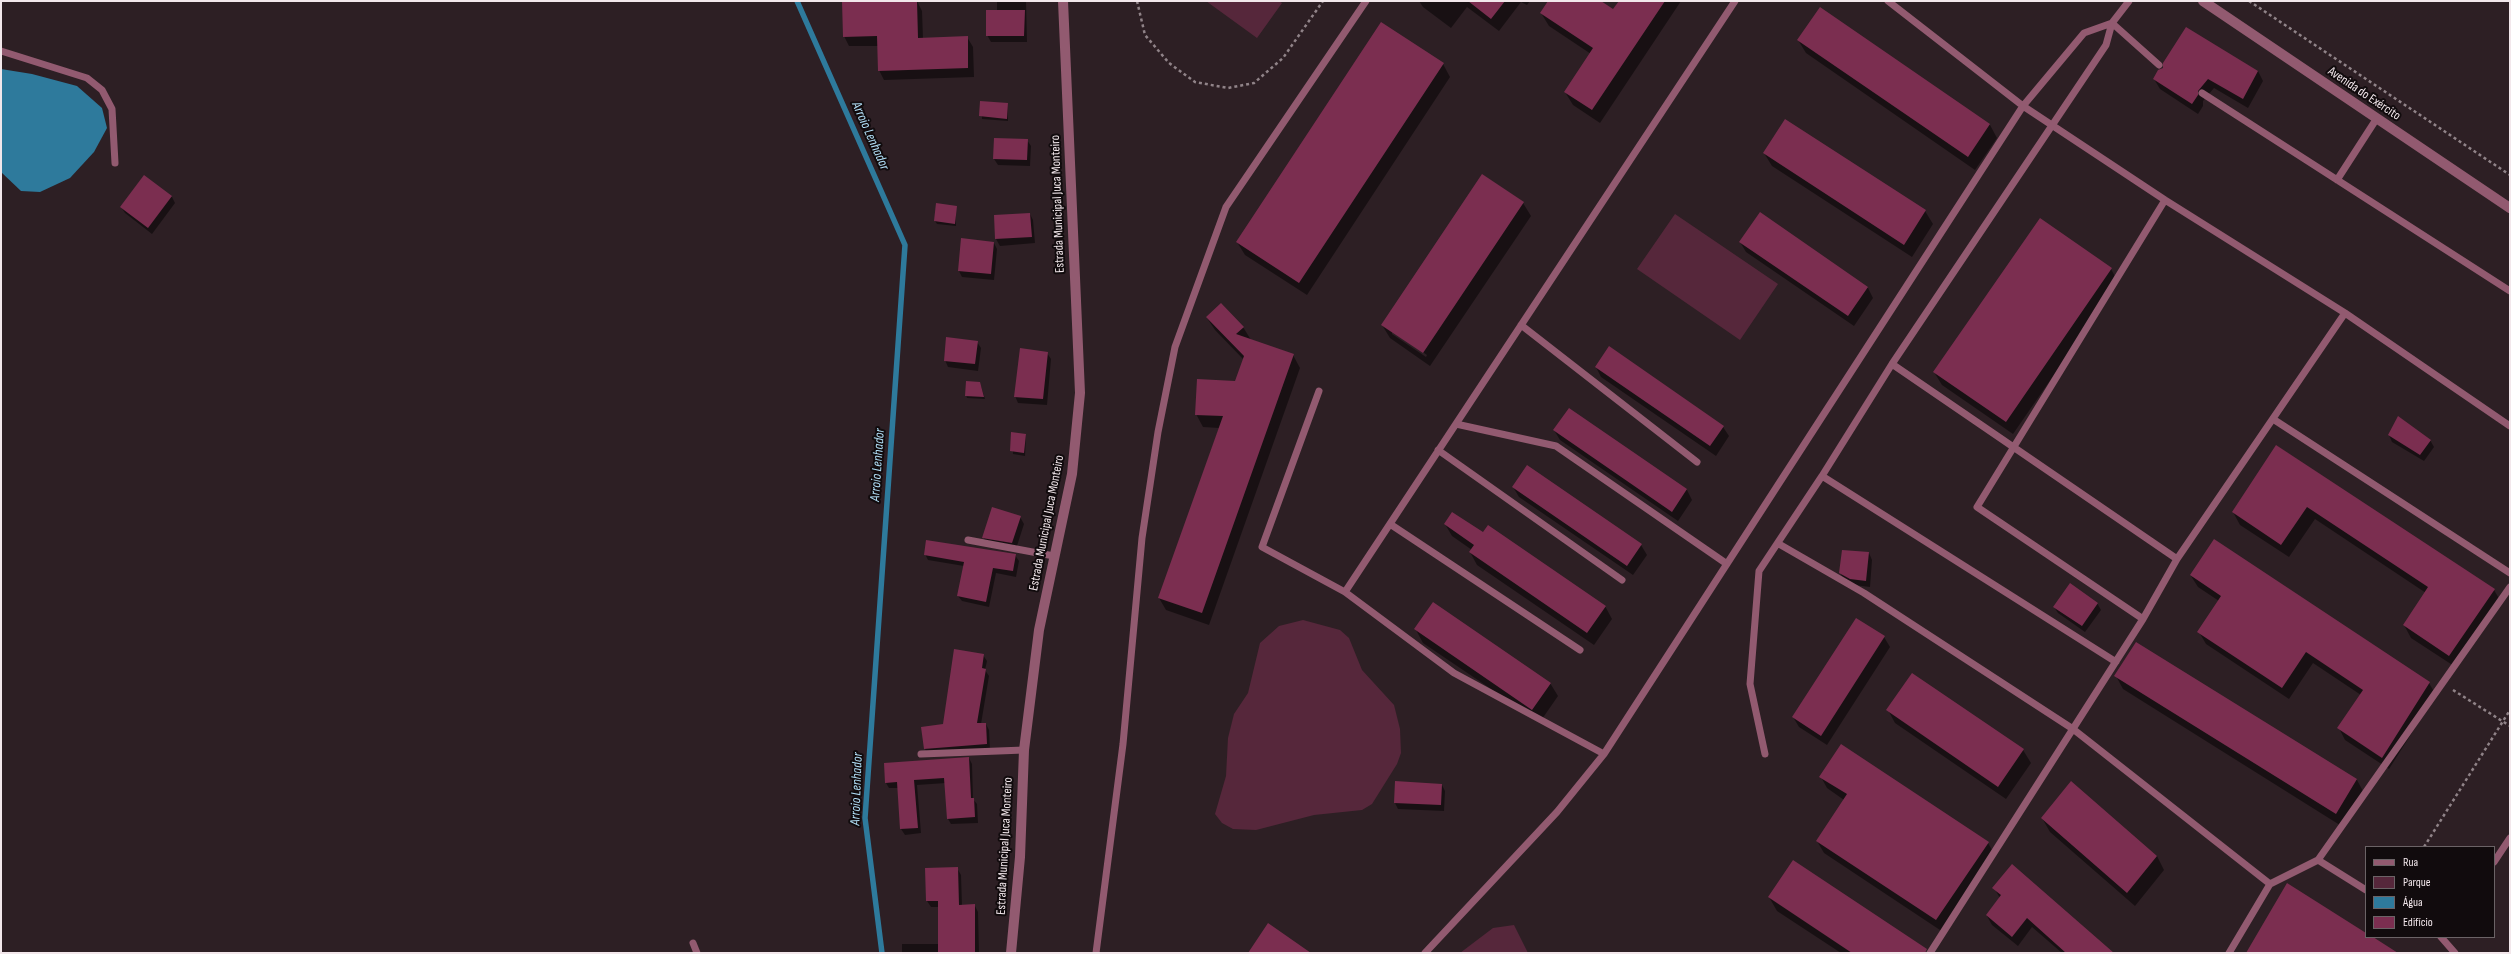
<!DOCTYPE html>
<meta charset="utf-8">
<style>
body{margin:0}
#map{position:relative;width:2511px;height:954px;overflow:hidden;background:#2d1f24;font-family:"Sofia Sans Condensed",sans-serif}
canvas{display:block}
.frame{position:absolute;inset:0;border:2px solid #f2e7eb;pointer-events:none}
.legend{position:absolute;left:2365px;top:846px;width:130px;height:92px;box-sizing:border-box;background:#110b0d;border:1px solid #6b6366;margin:0;padding:5px 7px;list-style:none;font-size:12px;color:#f2e7eb}
.legend li{display:flex;align-items:center;gap:8px;height:20px}
.legend b{width:20px;border:1px solid #6b6366}
</style>
<div id="map">
<canvas width="2511" height="954"></canvas>
<div class="frame"></div>
<ul class="legend">
<li><b style="height:5px;background:#925a70"></b>Rua</li>
<li><b style="height:11px;background:#56273b"></b>Parque</li>
<li><b style="height:11px;background:#2e7a9c"></b>Água</li>
<li><b style="height:11px;background:#7b2e50"></b>Edifício</li>
</ul>
</div>
<script>
const context = document.querySelector('canvas').getContext('2d');
context.lineJoin = 'round';
function fill(path, color) { context.fillStyle = color; context.fill(path, 'evenodd'); }
const toPath = rows => new Path2D(rows.map(r => 'M' + r).join(''));
function stroke(path, color, width, dash) { context.strokeStyle = color; context.lineWidth = width; context.lineCap = dash ? 'butt' : 'round'; context.setLineDash(dash || []); context.stroke(path); }
function write(font, color, halo, rows, align = 'center') {
  context.font = font + ' "Sofia Sans Condensed",sans-serif'; context.lineWidth = 4; context.setLineDash([]); context.textBaseline = 'middle'; context.strokeStyle = halo; context.fillStyle = color; for (const [text, x, y, turn = 0] of rows) {
    context.save(); context.translate(x, y); context.rotate((+turn || 0) * Math.PI / 180); context.textAlign = isNaN(turn) ? turn : align; if (halo) context.strokeText(text, 0, 0); context.fillText(text, 0, 0); context.restore();
  }
}
fill(toPath([
 [1206,1,1279,1,1282,3,1257,38],
 [1675,214,1778,284,1740,340,1637,269],
 [1303,620,1340,630,1349,638,1362,670,1394,705,1400,729,1401,753,1397,764,1372,804,1362,810,1314,815,1256,830,1233,829,1222,823,1215,814,1226,776,1228,738,1234,714,1248,693,1260,643,1279,626],
 [1514,925,1528,953,1460,953,1493,928]
]), '#56273b');
fill(toPath([
 [1,69,32,74,77,86,102,108,107,128,94,152,70,178,40,192,21,191,1,172]
]), '#2e7a9c');
fill(toPath([
 [917,1,922,11,923,39,967,37,973,47,974,77,884,80,879,70,878,46,849,46,844,36],
 [997,1,1026,1,1027,42,991,42,987,35,997,11],
 [1419,1,1530,1,1527,5,1521,2,1499,31,1467,7,1451,28,1423,7],
 [1549,1,1599,1,1614,11,1620,1,1681,1,1600,123,1573,105,1565,92,1591,54,1549,26,1541,13],
 [1820,8,1990,125,1997,138,1975,170,1806,53,1798,40],
 [1443,64,1450,77,1307,295,1245,255,1237,242],
 [2258,71,2263,81,2248,108,2214,88,2203,101,2203,106,2198,114,2160,89,2154,79],
 [981,102,1008,104,1008,121,982,119],
 [1027,140,1031,146,1030,166,998,165,994,159],
 [1764,153,1925,211,1933,224,1912,257,1772,166],
 [144,176,172,197,175,203,152,234,125,213,121,207],
 [1523,203,1531,216,1430,366,1390,338,1382,325],
 [1392,331,1427,355,1426,357,1392,334],
 [956,207,956,226,937,224,935,221],
 [1030,214,1033,220,1035,243,1000,246,996,239,995,216],
 [1760,214,1868,288,1873,298,1854,326,1746,252,1740,242],
 [994,243,997,249,994,280,962,277,959,271],
 [2111,269,2118,282,2013,434,1942,385,1934,372],
 [1207,318,1243,327,1251,340,1293,355,1300,368,1209,625,1166,610,1159,598,1219,428,1203,427,1196,414,1236,382,1244,360,1215,330],
 [977,342,981,348,978,371,948,367,945,360],
 [1047,353,1051,359,1047,405,1018,403,1015,396],
 [1596,367,1723,427,1729,436,1716,456,1601,377],
 [981,386,985,399,967,398,966,395],
 [1569,409,1687,490,1692,500,1678,521,1560,440,1554,430],
 [1012,433,1026,435,1025,456,1013,454],
 [2389,435,2430,440,2434,447,2424,461,2392,442],
 [2277,446,2494,590,2501,602,2457,668,2411,638,2404,625,2426,593,2315,519,2289,557,2240,525,2233,512],
 [1513,487,1641,545,1647,555,1633,575,1519,497],
 [1020,517,1024,524,1016,549,987,544,983,537],
 [1445,524,1483,534,1605,606,1612,619,1594,645,1477,565,1470,552,1472,550,1452,536],
 [1869,553,1872,560,1870,587,1854,585,1844,579,1840,573],
 [925,554,1015,555,1019,561,1016,577,996,573,989,607,962,601,958,596,964,566,928,560],
 [2191,576,2429,683,2436,695,2389,769,2345,740,2339,728,2361,695,2313,663,2289,699,2206,644,2199,632,2219,601,2198,587],
 [2097,603,2101,610,2085,632,2058,613,2054,607],
 [1416,630,1550,683,1558,696,1540,722,1423,643],
 [1884,637,1890,647,1827,745,1799,727,1793,717],
 [2136,643,2357,780,2364,793,2343,827,2123,689,2116,676],
 [983,655,987,661,985,670,989,676,981,724,986,724,989,730,990,750,928,755,925,749,944,725],
 [1888,710,2023,750,2031,763,2006,799,1895,723],
 [1841,746,1988,843,1995,855,1943,932,1824,853,1817,841,1844,800,1827,788,1821,777],
 [969,758,972,764,973,799,977,804,978,823,951,824,948,819,946,783,917,785,921,833,905,835,901,829,898,788,889,788,886,783],
 [1442,785,1445,791,1444,811,1398,809,1395,803],
 [2042,818,2157,856,2164,870,2135,906,2050,832],
 [957,868,961,875,962,906,975,906,978,912,979,953,902,953,902,944,939,944,939,907,931,907,927,901],
 [1994,888,2112,953,2062,953,2032,927,2018,946,1992,925,1987,916,2000,898],
 [1769,897,1924,953,1841,953,1777,911]
]), '#0007');
stroke(toPath([
 [797,1,905,245,865,818,882,953]
]), '#2e7a9c', 5.5);
fill(toPath([
 [842,1,917,1,918,38,968,36,968,68,878,71,877,36,843,37],
 [1468,1,1505,1,1491,19],
 [1548,1,1601,1,1613,9,1619,1,1665,1,1592,110,1564,92,1593,48,1540,13],
 [1820,7,1990,124,1968,157,1797,40],
 [986,10,1025,10,1024,36,986,36],
 [1381,22,1444,63,1299,283,1236,242],
 [2186,27,2258,71,2243,99,2208,79,2198,91,2198,95,2192,104,2153,79,2158,70,2163,68,2163,63],
 [980,101,1008,103,1007,119,979,116],
 [1785,119,1926,210,1904,245,1763,153],
 [994,138,1028,139,1027,160,993,159],
 [1482,174,1524,202,1423,353,1381,325],
 [144,175,172,196,148,228,120,207],
 [936,203,957,206,955,224,934,221],
 [1760,212,1868,287,1848,316,1739,242],
 [1030,213,1032,237,995,239,994,215],
 [2040,218,2112,268,2006,422,1933,372],
 [961,238,994,242,991,274,958,271],
 [1221,303,1244,327,1236,334,1294,354,1202,613,1158,598,1223,416,1195,415,1197,379,1235,381,1244,356,1206,317],
 [946,337,978,341,975,364,944,361],
 [1609,346,1724,426,1710,446,1595,367],
 [1020,348,1048,352,1043,399,1014,397],
 [966,381,980,382,984,397,965,396],
 [1569,408,1687,489,1672,512,1553,430],
 [2398,416,2431,440,2420,455,2388,435],
 [1011,432,1026,434,1024,453,1010,451],
 [2276,445,2495,589,2449,656,2403,625,2428,587,2307,507,2281,545,2232,512],
 [1527,465,1642,544,1627,566,1512,487],
 [992,507,1021,516,1012,543,982,538],
 [1452,512,1483,532,1488,525,1606,606,1587,633,1469,552,1474,545,1444,524],
 [2214,539,2430,682,2382,758,2337,728,2363,690,2306,652,2282,688,2197,632,2221,596,2190,575],
 [926,540,1016,554,1013,571,993,568,986,602,957,596,964,562,924,555],
 [1842,550,1869,552,1866,581,1850,579,1839,573],
 [2070,583,2098,603,2082,626,2053,607],
 [1433,602,1551,683,1532,710,1414,629],
 [1856,618,1885,636,1821,736,1792,717],
 [2136,642,2357,779,2336,814,2114,676],
 [954,649,984,654,982,668,986,669,977,723,986,723,987,744,924,749,921,727,943,724],
 [1912,673,2024,749,1998,787,1886,710],
 [1841,744,1989,842,1936,920,1816,841,1847,794,1819,777],
 [969,757,971,798,974,798,975,817,947,819,944,778,914,780,918,828,900,829,897,782,885,783,884,763],
 [1395,781,1442,784,1441,805,1394,803],
 [2071,781,2157,856,2127,893,2041,818],
 [1793,860,1927,949,1925,953,1852,953,1768,897],
 [2012,864,2114,953,2066,953,2027,918,2012,937,1986,915,2001,895,1992,888],
 [958,867,959,905,975,904,975,953,938,953,938,901,926,901,925,868],
 [2287,883,2366,933,2366,937,2373,937,2398,953,2246,953],
 [1268,923,1311,953,1248,953]
]), '#7b2e50');
stroke(toPath([
 [1137,1,1145,35,1169,63,1195,82,1228,88,1254,83,1283,58,1323,1],
 [2249,1,2510,175],
 [2453,690,2510,726],
 [2424,847,2510,710]
]), '#908388', 2.5, [3, 3]);
stroke(toPath([
 [2112,23,2084,33,2023,106,2165,200,2345,313,2510,426],
 [2112,23,2159,65],
 [1,51,87,78,102,90,112,109,115,163],
 [2202,93,2510,291],
 [2337,180,2377,118],
 [1521,325,1697,462],
 [1892,364,2177,559],
 [1319,391,1262,547,1345,592],
 [2273,419,2510,573],
 [1456,424,1556,446,1727,564],
 [1438,450,1622,580],
 [1822,476,2116,662],
 [1390,524,1580,650],
 [968,540,1054,556],
 [1779,544,1864,593,2073,729,2270,884,2318,860,2366,890],
 [2143,619,1977,507,2165,200],
 [921,754,1024,750],
 [1604,754,1454,673,1345,592,1735,1],
 [1765,754,1750,684,1759,571,1822,476,1892,364,2106,45,2112,23,2129,1],
 [2318,860,2510,587],
 [2494,862,2510,838],
 [2441,937,2455,953],
 [693,943,697,953],
 [1096,953,1123,744,1142,538,1158,432,1175,347,1226,207,1366,1],
 [1425,953,1557,812,1604,754,2023,106,1888,1],
 [1930,953,2143,619,2177,559,2345,313],
 [2229,953,2270,884]
]), '#925a70', 7);
stroke(toPath([
 [2203,1,2510,208],
 [1011,953,1020,857,1024,750,1039,630,1072,474,1080,393,1063,1]
]), '#925a70', 10);
write('13px', '#f2e7eb', '#110b0d', [
 ["Avenida do Exército",2364,94,34],
 ["Estrada Municipal Juca Monteiro",1058,204,-92],
 ["Estrada Municipal Juca Monteiro",1047,523,-79],
 ["Estrada Municipal Juca Monteiro",1005,846,-87]
]);
write('italic 14px', '#b1def6', '#110b0d', [
 ["Arroio Lenhador",870,136,66],
 ["Arroio Lenhador",878,465,-86],
 ["Arroio Lenhador",857,789,-88]
]);
</script>
